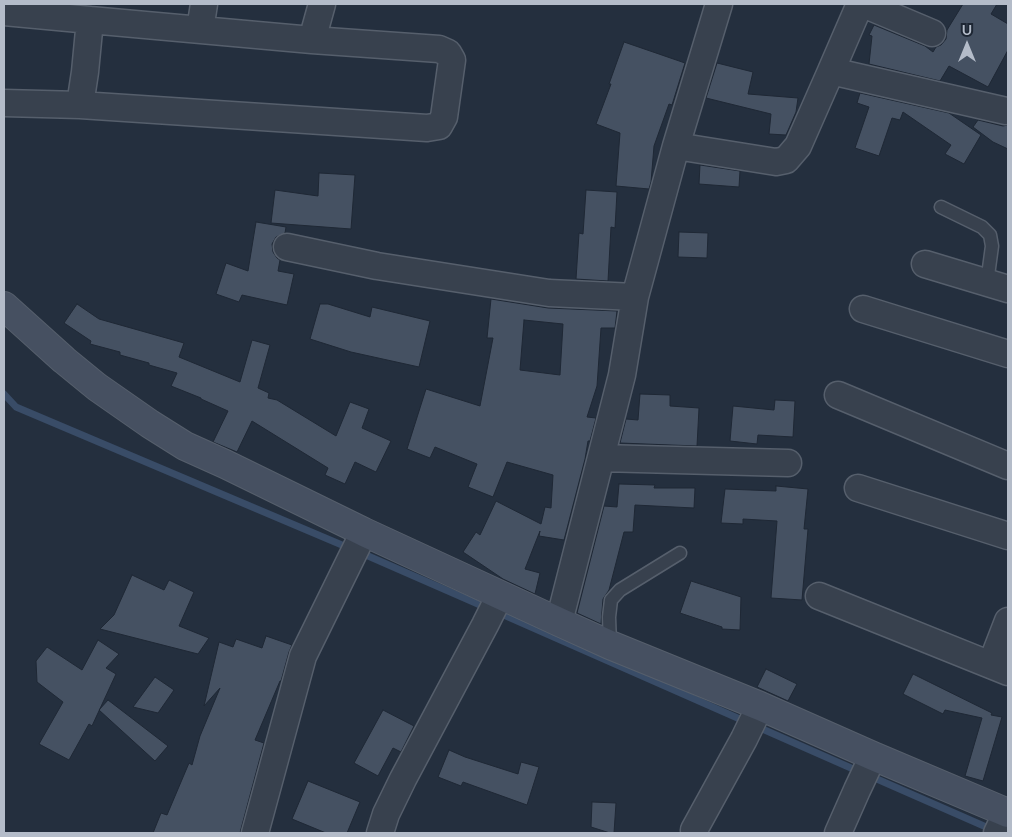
<!DOCTYPE html>
<style>
body{margin:0}
#map{position:relative;width:1012px;height:837px;overflow:hidden;background:#242f3e;font-family:Lato,sans-serif}
canvas{display:block}
.frame{position:absolute;inset:0;border:5px solid #b4bcc9;pointer-events:none}
.north{position:absolute;left:942px;top:20px;width:50px;height:50px;-webkit-text-stroke:4px #1d2633;paint-order:stroke;rotate:0deg;font-size:14px;font-weight:700;line-height:20px;text-align:center;color:#b4bcc9}
.north::after{content:'';display:block;margin:auto;width:18px;height:22px;background:#b4bcc9;clip-path:polygon(50% 0,100% 100%,50% 72%,0 100%)}
</style>
<div id="map">
<canvas width="1012" height="837"></canvas>
<div class="frame"></div>
<div class="north">U</div>
</div>
<script>
const context = document.querySelector('canvas').getContext('2d');
context.lineJoin = 'round';
const toPath = rows => new Path2D(rows.map(r => 'M' + r).join(''));
function stroke(path, color, width, dash) { context.strokeStyle = color; context.lineWidth = width; context.lineCap = dash ? 'butt' : 'round'; context.setLineDash(dash || []); context.stroke(path); }
function fill(path, color) { context.fillStyle = color; context.fill(path, 'evenodd'); }
stroke(toPath([
 [4,394,16,407,349,548],
 [359,552,487,608],
 [497,612,860,772],
 [870,776,993,830]
]), '#394c67', 7);
const building = toPath([
 [963,4,997,4,991,14,1008,24,1008,50,988,87,949,66,940,81,869,64,872,36,869,35,874,25,925,46,933,52,936,47,941,45,946,39,947,30,963,4],
 [624,42,685,63,672,105,669,104,654,146,651,182,649,189,616,186,620,133,596,124,611,84,609,84,624,42],
 [717,63,753,72,748,94,798,98,796,112,786,135,769,134,771,114,706,98,717,63],
 [860,93,949,113,981,135,964,164,945,154,951,145,903,112,900,120,892,118,879,156,855,148,869,107,857,103,860,93],
 [978,120,1003,126,1008,125,1008,149,993,142,973,127,978,120],
 [700,165,740,171,739,187,699,184,700,165],
 [319,173,355,175,351,229,271,223,275,190,318,196,319,173],
 [586,190,617,192,615,228,611,227,608,281,576,279,579,233,583,234,586,190],
 [256,222,286,227,285,233,276,237,272,244,273,252,277,258,280,260,278,271,294,274,287,305,242,295,239,302,216,294,226,263,248,271,256,222],
 [679,232,708,233,707,258,678,257,679,232],
 [491,299,548,308,617,311,615,328,601,328,597,386,587,417,596,418,590,441,588,441,585,459,564,540,539,536,540,531,525,569,540,573,535,594,503,579,463,552,476,532,480,535,496,501,541,524,545,507,551,508,553,475,507,462,493,497,468,487,477,464,435,447,430,458,407,449,426,389,480,406,493,338,487,338,491,299],
 [524,320,563,324,560,375,520,370,524,320],
 [77,304,99,319,184,343,179,357,240,382,252,340,270,345,258,388,269,393,268,398,277,400,336,436,350,402,369,409,362,428,391,441,376,472,355,462,345,484,325,475,328,468,252,421,237,452,213,442,228,411,201,399,201,398,171,386,177,373,149,365,149,363,120,355,120,352,90,344,91,341,64,323,77,304],
 [320,304,328,304,370,317,372,307,430,321,419,367,351,352,310,339,320,304],
 [640,394,670,395,670,406,699,408,697,446,620,443,626,419,638,420,640,394],
 [775,400,795,401,793,437,758,435,757,444,730,441,733,406,774,410,775,400],
 [619,484,655,485,654,488,695,488,694,508,635,505,633,532,624,532,609,590,603,599,601,624,577,613,604,506,617,507,619,484],
 [776,486,808,489,804,529,808,529,802,600,771,598,777,521,743,519,743,524,721,523,725,489,776,491,776,486],
 [132,575,164,590,169,580,194,592,179,626,209,638,198,654,100,629,114,615,132,575],
 [691,581,741,597,740,630,722,629,722,627,680,613,691,581],
 [266,636,292,645,289,652,281,681,280,681,255,740,264,743,241,829,240,833,153,833,161,813,167,815,189,763,192,765,200,736,220,688,204,706,219,642,233,647,236,639,262,648,266,636],
 [98,640,119,654,106,668,116,674,92,726,89,724,69,760,39,744,63,702,37,682,36,661,47,647,82,670,98,640],
 [766,669,797,684,788,701,757,687,766,669],
 [913,674,992,713,991,715,1002,717,983,781,965,776,982,718,945,710,943,714,903,694,913,674],
 [155,677,174,690,158,713,133,707,155,677],
 [108,700,168,746,155,761,99,710,108,700],
 [383,710,414,726,401,752,393,748,378,776,354,763,383,710],
 [449,750,465,757,518,774,521,762,539,767,527,805,463,782,461,786,438,777,449,750],
 [308,781,360,802,347,833,326,833,292,819,308,781],
 [592,802,616,803,614,833,610,833,591,827,592,802]
]);
fill(building, '#455162');
stroke(building, '#1f2835', 1);
const lane = toPath([
 [941,207,982,227,990,235,992,246,987,283],
 [610,645,609,617,611,600,620,590,680,553]
]);
const street = toPath([
 [863,4,932,33],
 [4,12,90,20],
 [200,30,204,4],
 [312,40,322,4],
 [831,71,860,4],
 [4,103,80,105,85,72,90,20,312,40,439,49,448,53,452,60,444,117,439,126,427,128,80,105],
 [676,146,776,162,786,160,798,146,831,71,1006,111],
 [287,247,377,266,549,293,635,297],
 [925,264,1008,289],
 [863,309,1008,354],
 [838,395,1008,466],
 [601,458,788,463],
 [858,488,1008,536],
 [819,596,1008,672],
 [559,622,622,375,635,297,676,146,719,4],
 [991,665,1008,621],
 [694,830,744,739,760,706],
 [255,833,303,656,364,532],
 [380,833,386,814,403,779,485,625,500,595],
 [838,833,857,790,873,756],
 [997,833,1007,812]
]);
const secondary = toPath([
 [4,306,64,360,97,387,150,424,185,446,225,464,364,532,559,622,610,645,760,706,873,756,1008,813]
]);
stroke(lane, '#565f6c', 15);
stroke(street, '#565f6c', 29);
stroke(secondary, '#565f6c', 30);
stroke(lane, '#38414e', 12);
stroke(street, '#38414e', 26);
stroke(secondary, '#465061', 28);
</script>
